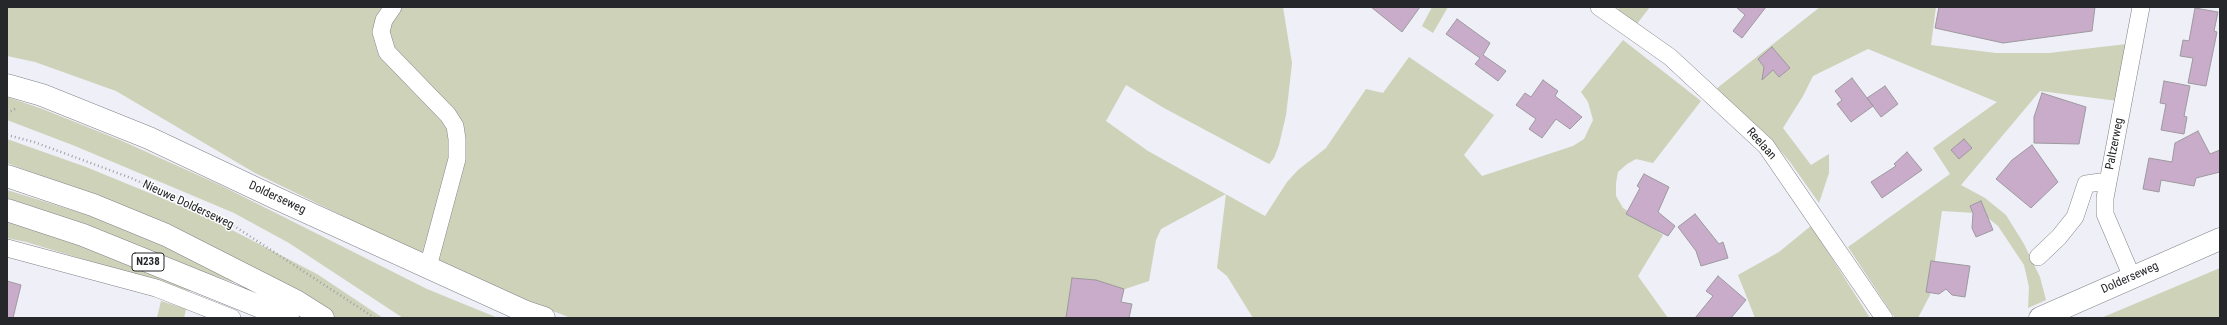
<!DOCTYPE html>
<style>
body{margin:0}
#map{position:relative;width:2227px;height:325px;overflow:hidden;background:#eeeff7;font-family:"Roboto Condensed",sans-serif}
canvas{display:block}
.frame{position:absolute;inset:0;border:8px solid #26272a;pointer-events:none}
</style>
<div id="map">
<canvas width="2227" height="325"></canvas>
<div class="frame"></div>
</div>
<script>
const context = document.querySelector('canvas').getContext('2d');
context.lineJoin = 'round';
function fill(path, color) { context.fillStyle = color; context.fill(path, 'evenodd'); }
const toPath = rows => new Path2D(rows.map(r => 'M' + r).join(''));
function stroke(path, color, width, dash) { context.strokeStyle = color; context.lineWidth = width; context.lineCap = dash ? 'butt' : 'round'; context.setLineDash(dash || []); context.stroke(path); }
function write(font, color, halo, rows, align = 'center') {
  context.font = font + ' "Roboto Condensed",sans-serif'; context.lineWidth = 3; context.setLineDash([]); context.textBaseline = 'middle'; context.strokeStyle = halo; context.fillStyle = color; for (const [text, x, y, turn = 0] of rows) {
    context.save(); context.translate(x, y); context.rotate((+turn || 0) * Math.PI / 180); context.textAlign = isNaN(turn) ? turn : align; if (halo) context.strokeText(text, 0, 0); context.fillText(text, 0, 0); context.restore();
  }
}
fill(toPath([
 [7,7,383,7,377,16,372,31,376,44,443,119,449,134,449,165,425,256,255,173,116,91,35,62,7,56],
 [399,7,1283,7,1292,63,1289,90,1286,115,1279,145,1274,158,1269,164,1164,108,1126,85,1106,121,1148,151,1265,216,1287,182,1298,170,1326,148,1366,89,1383,93,1409,57,1494,115,1464,155,1482,176,1573,146,1584,139,1593,120,1588,102,1581,92,1623,40,1701,101,1653,163,1636,159,1627,164,1618,172,1616,183,1616,196,1623,208,1663,235,1638,276,1668,318,1253,318,1227,276,1217,268,1226,194,1161,229,1156,240,1149,281,1074,306,1068,318,571,318,436,266,464,149,389,43,388,24],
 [1432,7,1448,7,1433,33,1422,26],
 [1620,7,1650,7,1636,25,1617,10],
 [1820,7,1936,7,1931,45,1996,53,2049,53,2127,44,2118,101,2040,91,1961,185,1985,198,2006,215,2024,244,2040,277,2046,300,2028,308,2029,287,2024,265,1998,226,1988,218,1975,213,1942,211,1930,295,1918,318,1895,318,1848,247,1950,174,1933,148,1997,102,1868,49,1813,76,1803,96,1783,128,1811,165,1829,154,1829,173,1819,203,1790,162,1767,135,1716,89],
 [7,97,40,108,120,140,220,185,427,289,498,318,403,318,289,243,234,213,75,146,7,120],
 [7,139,86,167,203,215,317,274,383,318,336,318,252,268,127,208,7,163],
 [7,190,130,228,216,269,235,283,7,205],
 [7,219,33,227,197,288,189,291,26,242,7,238],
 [1812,225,1819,238,1870,318,1755,318,1738,275,1779,252],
 [2220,268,2220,318,2101,318],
 [161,301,186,309,184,318,157,318]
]), '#cdd2b9');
const building = toPath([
 [1371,7,1420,7,1402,32,1371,7],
 [1736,7,1766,7,1742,38,1733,31,1745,15,1736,7],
 [1939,7,2095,7,2092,31,2003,43,1935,28,1939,7],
 [2195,8,2218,12,2214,31,2217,32,2206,86,2188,83,2193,58,2180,56,2183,40,2189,41,2195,8],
 [1457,19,1490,43,1483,55,1506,71,1498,81,1475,64,1480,58,1446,34,1457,19],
 [1772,47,1790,68,1779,77,1773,70,1762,80,1764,67,1758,59,1772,47],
 [1852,78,1873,106,1851,122,1837,104,1842,100,1835,91,1852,78],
 [1543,80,1558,91,1555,96,1582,117,1570,129,1556,119,1542,138,1529,129,1536,119,1516,105,1525,93,1531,97,1543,80],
 [2164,81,2190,86,2184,116,2187,117,2184,134,2161,130,2166,104,2160,103,2164,81],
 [1885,86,1898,104,1881,117,1867,98,1885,86],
 [2042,93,2086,107,2079,144,2034,143,2034,117,2042,93],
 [2198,131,2210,154,2220,150,2220,172,2196,178,2194,186,2161,180,2159,192,2143,189,2149,158,2172,162,2175,143,2198,131],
 [1964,139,1972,148,1959,159,1951,150,1964,139],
 [2032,145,2058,182,2031,208,1996,179,2012,160,2032,145],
 [1907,152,1922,170,1882,198,1871,182,1896,166,1894,164,1907,152],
 [1644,174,1669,187,1658,212,1675,226,1668,236,1626,214,1640,188,1637,186,1644,174],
 [1981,201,1993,230,1976,237,1972,228,1973,213,1970,206,1981,201],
 [1695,214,1719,244,1723,242,1728,258,1701,266,1696,251,1678,227,1695,214],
 [1931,261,1970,266,1965,297,1952,295,1946,289,1939,294,1926,292,1931,261],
 [1718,276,1746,300,1731,318,1695,318,1713,296,1706,291,1718,276],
 [1072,278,1096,280,1124,289,1121,302,1132,304,1129,318,1066,318,1072,278],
 [7,281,21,285,13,318,7,318,7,281]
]);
fill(building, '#c8acca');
stroke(building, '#9e999e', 1);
const minor = toPath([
 [393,7,384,20,381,32,387,52,448,115,455,126,457,139,457,159,428,267],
 [1599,7,1670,57,1766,146,1884,318],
 [7,248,156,288,232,318],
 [2038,257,2059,237,2075,217,2086,184,2108,181],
 [2132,277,2105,214,2105,198,2141,7]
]);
const major = toPath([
 [7,85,42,95,149,138,278,199,526,312,544,318],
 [7,176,93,205,166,235,296,301,323,318],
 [7,210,83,235,288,318],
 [2040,318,2220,239]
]);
stroke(minor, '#818288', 18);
stroke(major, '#818288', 23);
stroke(toPath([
 [7,113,17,108],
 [7,135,34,142,131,178,225,220,375,318]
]), '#9fa0a6', 2.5, [1, 3]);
stroke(minor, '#fff', 17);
stroke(major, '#fff', 22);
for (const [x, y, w] of [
 [148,262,32]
]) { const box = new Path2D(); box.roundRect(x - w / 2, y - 9, w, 18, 3); context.fillStyle = '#fff'; context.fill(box); stroke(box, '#26272a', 1); }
write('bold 11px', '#26272a', null, [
 ["N238",148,262]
]);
write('12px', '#26272a', '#fff', [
 ["Reelaan",1761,144,48],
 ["Paltzerweg",2115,144,-79],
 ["Dolderseweg",277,198,25],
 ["Nieuwe Dolderseweg",188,205,25],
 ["Dolderseweg",2130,278,-24]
]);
</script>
